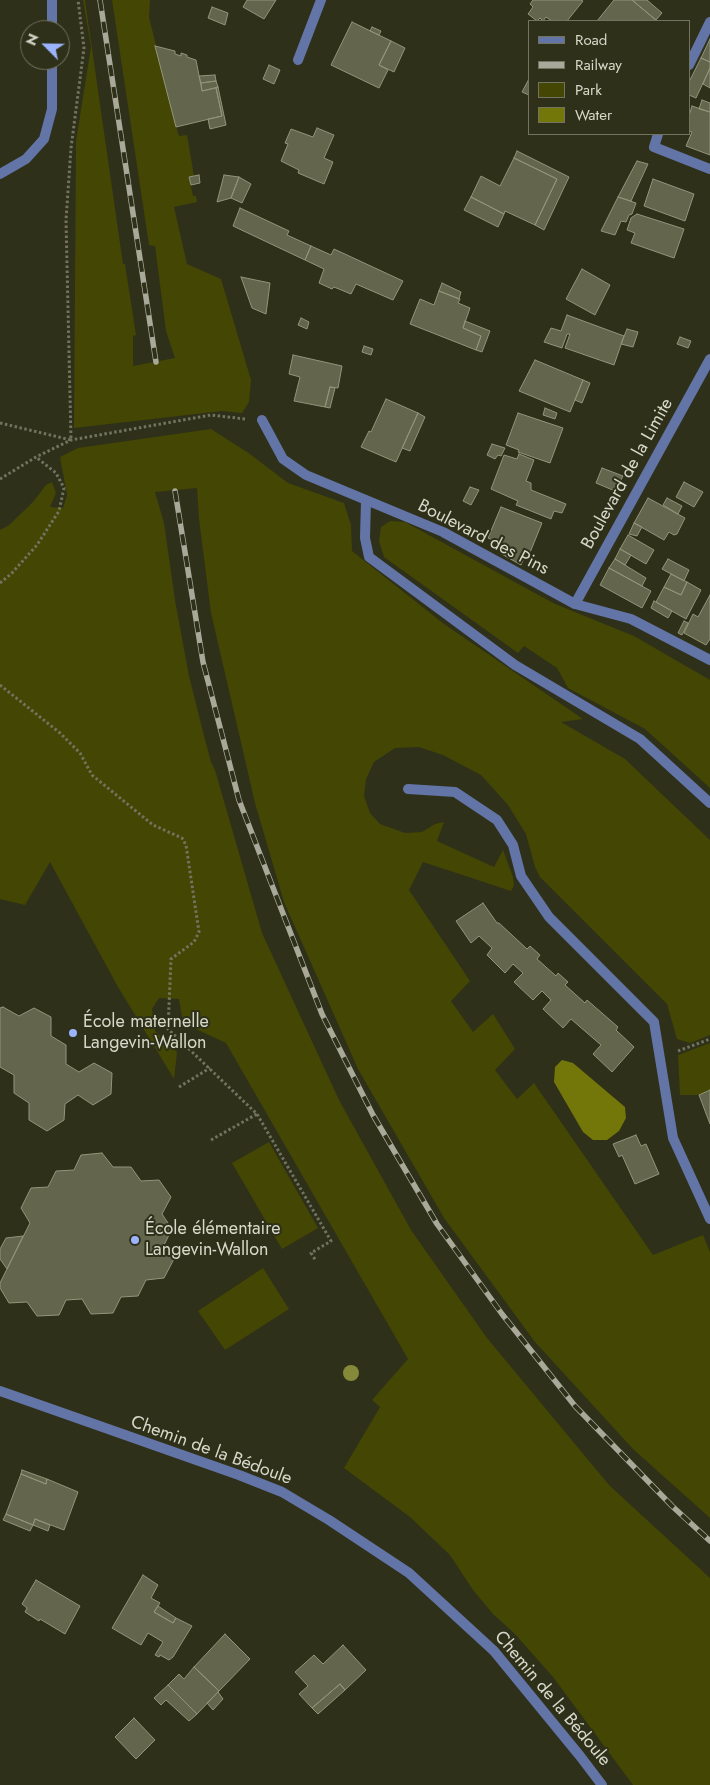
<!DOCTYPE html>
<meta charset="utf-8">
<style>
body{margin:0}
#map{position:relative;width:710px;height:1785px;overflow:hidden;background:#2e3019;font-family:Jost,sans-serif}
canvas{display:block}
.legend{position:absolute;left:528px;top:20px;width:162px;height:115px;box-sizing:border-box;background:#2e3019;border:1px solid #727360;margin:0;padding:6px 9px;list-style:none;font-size:15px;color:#d7d8ca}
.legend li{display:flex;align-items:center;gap:10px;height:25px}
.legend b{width:25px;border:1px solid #727360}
.north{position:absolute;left:20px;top:20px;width:50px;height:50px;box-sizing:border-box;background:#2e3019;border:1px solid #727360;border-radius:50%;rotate:293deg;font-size:14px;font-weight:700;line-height:20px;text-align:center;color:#d7d8ca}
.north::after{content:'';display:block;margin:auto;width:18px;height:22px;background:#9bb4fd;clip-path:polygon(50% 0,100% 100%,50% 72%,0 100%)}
</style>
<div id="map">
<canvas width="710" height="1785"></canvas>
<ul class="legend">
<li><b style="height:6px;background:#6374a6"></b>Road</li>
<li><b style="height:6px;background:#a8a999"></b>Railway</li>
<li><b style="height:14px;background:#444604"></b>Park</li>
<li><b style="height:14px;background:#737608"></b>Water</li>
</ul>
<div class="north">N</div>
</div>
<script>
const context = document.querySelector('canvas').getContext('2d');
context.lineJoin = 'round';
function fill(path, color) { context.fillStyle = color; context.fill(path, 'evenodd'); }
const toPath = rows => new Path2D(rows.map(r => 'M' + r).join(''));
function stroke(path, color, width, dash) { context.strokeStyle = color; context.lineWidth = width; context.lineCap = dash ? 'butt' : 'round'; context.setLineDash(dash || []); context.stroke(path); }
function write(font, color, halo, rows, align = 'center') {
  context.font = font + ' Jost,sans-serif'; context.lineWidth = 4; context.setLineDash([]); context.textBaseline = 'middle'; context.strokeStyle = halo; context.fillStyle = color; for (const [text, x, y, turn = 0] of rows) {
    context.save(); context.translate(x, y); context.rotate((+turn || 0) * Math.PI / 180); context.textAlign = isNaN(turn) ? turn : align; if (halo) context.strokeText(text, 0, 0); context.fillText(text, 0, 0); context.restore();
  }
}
fill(toPath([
 [83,0,85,0,123,264,125,264,136,335,133,336,133,366,175,358,166,331,155,246,149,245,112,0,150,0,149,17,176,126,179,136,187,135,194,176,189,178,193,196,196,196,197,202,174,207,187,264,221,279,251,380,249,402,242,413,222,411,74,428,76,141,91,47],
 [211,429,250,454,288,483,344,503,351,525,352,551,444,624,583,719,561,722,625,759,710,840,710,1035,690,1043,677,1039,667,1004,540,877,535,867,526,834,508,805,481,775,443,755,419,747,395,748,374,762,366,779,364,796,370,813,380,824,405,833,422,832,435,824,444,822,437,841,494,867,503,850,513,877,514,886,511,891,423,862,409,890,470,981,451,1001,473,1032,493,1014,515,1049,495,1070,517,1099,534,1083,653,1255,703,1235,710,1252,710,1518,633,1449,535,1342,444,1218,358,1069,284,902,255,803,211,613,199,519,197,488,155,492,164,523,175,600,189,676,203,732,211,762,215,770,262,933,339,1100,411,1230,487,1338,609,1485,710,1578,710,1785,633,1785,553,1677,514,1633,493,1614,473,1590,450,1555,410,1517,344,1468,380,1407,372,1400,408,1359,226,1043,183,1023,179,999,159,998,152,1009,155,1031,177,1052,174,1079,118,987,50,862,25,905,0,899,0,530,9,525,33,502,46,485,52,482,56,493,50,507,63,508,67,495,60,457,78,448],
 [390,521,405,522,555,604,634,636,710,680,710,788,645,729,568,688,557,668,524,646,518,653,384,557,379,541,381,527],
 [710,1043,710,1090,699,1095,680,1095,678,1055],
 [269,1142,318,1228,282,1249,232,1163],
 [263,1268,289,1309,225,1350,198,1311]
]), '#444604');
fill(toPath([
 [562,1060,573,1063,625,1107,626,1118,619,1131,607,1140,593,1140,583,1132,554,1082,555,1067]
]), '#737608');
const building = toPath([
 [247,0,276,0,264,19,243,7,247,0],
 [533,0,581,0,583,1,567,21,552,21,546,17,543,21,540,18,537,21,528,14,533,7,530,4,533,0],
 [614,0,632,0,657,21,597,21,614,0],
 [632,0,647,0,662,13,656,20,632,0],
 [212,7,228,13,225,25,208,18,212,7],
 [352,22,391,41,379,65,388,70,379,88,331,65,352,22],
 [372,27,381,31,379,35,370,31,372,27],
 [710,39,710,62,701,58,710,39],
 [391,41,405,48,394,72,379,65,391,41],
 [155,46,175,51,175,54,181,56,181,53,187,55,187,57,196,60,202,91,216,88,222,116,176,127,155,46],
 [701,58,710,62,710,68,696,98,689,95,689,82,701,58],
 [269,65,280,70,274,84,263,79,269,65],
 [710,68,710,88,703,84,710,68],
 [215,75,216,81,201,83,199,76,215,75],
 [529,79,529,95,522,92,529,79],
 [216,81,218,87,202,91,201,83,216,81],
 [218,87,226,125,210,129,208,119,222,116,216,88,218,87],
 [702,100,710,103,710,112,699,109,702,100],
 [692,106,710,112,710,155,686,146,692,132,689,131,689,116,692,106],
 [317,128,334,135,324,158,333,162,324,184,298,173,299,170,281,161,288,144,285,143,291,129,313,137,317,128],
 [517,151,569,177,544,230,535,225,557,179,514,158,517,151],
 [514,158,557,179,535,225,505,211,504,214,471,197,481,176,500,186,514,158],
 [637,161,648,164,631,201,618,197,637,161],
 [199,175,200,183,191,185,189,177,199,175],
 [224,175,239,177,231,198,217,202,224,175],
 [239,177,251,184,242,203,231,198,239,177],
 [653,179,694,194,685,221,644,206,653,179],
 [471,197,504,214,498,227,464,210,471,197],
 [618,197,636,203,632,214,629,215,626,222,621,221,615,235,601,231,618,197],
 [240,208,289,231,287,235,311,246,305,260,233,226,240,208],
 [637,214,684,229,674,258,631,243,635,233,627,230,631,218,637,214],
 [311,246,331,255,334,249,403,281,393,300,356,284,351,294,334,287,332,289,319,283,324,269,305,260,311,246],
 [582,269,610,285,595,315,566,299,582,269],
 [241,277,270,283,266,314,252,308,241,277],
 [442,283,461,292,459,299,439,291,442,283],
 [439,291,460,299,458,303,470,308,463,328,481,336,476,350,410,324,420,299,434,305,439,291],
 [567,315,624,336,614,365,565,348,570,334,567,334,562,348,544,342,551,328,561,331,567,315],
 [301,318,309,322,307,329,298,325,301,318],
 [465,321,490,331,482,352,476,350,481,336,463,328,465,321],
 [627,329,638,332,633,347,621,344,627,329],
 [680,337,691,341,688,348,677,344,680,337],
 [364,346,373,349,371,355,362,352,364,346],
 [293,355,342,366,338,388,330,387,325,407,294,401,300,377,289,374,293,355],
 [535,360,583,380,570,412,519,391,535,360],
 [583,380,590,383,582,403,575,400,583,380],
 [330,387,335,388,330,408,325,407,330,387],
 [386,399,418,413,396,462,361,447,369,431,371,432,386,399],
 [545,408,557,413,555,419,543,415,545,408],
 [418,413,425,417,410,451,402,448,418,413],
 [518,413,563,428,550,463,518,452,519,450,506,445,518,413],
 [492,444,505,448,501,456,498,455,495,459,487,455,492,444],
 [519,454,534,460,526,481,531,483,531,490,566,504,562,513,554,511,551,519,516,505,518,501,491,489,504,455,517,459,519,454],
 [602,468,623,476,615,491,596,483,602,468],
 [684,482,703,492,694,507,676,497,684,482],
 [470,487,479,490,471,505,463,501,470,487],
 [648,498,685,518,677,534,674,535,669,532,664,540,634,523,648,498],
 [667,498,682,506,678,514,663,505,667,498],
 [501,507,542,523,529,555,526,553,521,565,500,553,504,545,488,538,501,507],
 [634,523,642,527,637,536,629,534,634,523],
 [628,535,654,550,646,564,620,549,628,535],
 [620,549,631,555,625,565,615,559,620,549],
 [615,559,646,578,642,586,609,568,615,559],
 [668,559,689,570,684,581,662,569,668,559],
 [609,568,651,591,642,608,600,585,609,568],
 [671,574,687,582,681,595,664,587,671,574],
 [687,582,701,590,686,619,656,602,664,587,681,595,687,582],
 [710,595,710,639,706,645,684,633,693,614,698,617,710,595],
 [654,601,672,611,668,618,651,608,654,601],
 [684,621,688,623,682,635,678,633,684,621],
 [483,903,497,923,499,923,527,949,530,946,540,955,537,959,556,976,558,973,568,982,565,985,585,1003,587,1000,618,1027,616,1030,634,1047,612,1072,593,1054,601,1045,571,1019,563,1028,543,1009,551,1000,542,991,533,1000,514,982,523,973,513,964,505,973,487,955,492,948,479,936,471,943,456,921,483,903],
 [3,1007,19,1016,34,1008,51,1017,51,1036,66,1045,66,1064,79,1072,94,1063,112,1073,111,1094,93,1105,78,1095,65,1104,64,1120,47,1131,29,1120,29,1103,14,1093,14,1075,0,1067,0,1008,3,1007],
 [710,1090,710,1124,699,1095,710,1090],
 [636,1135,641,1146,646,1144,659,1174,635,1184,622,1155,619,1157,613,1144,636,1135],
 [102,1153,113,1167,131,1167,141,1181,159,1180,171,1197,162,1214,172,1229,164,1245,174,1259,164,1278,146,1280,138,1296,121,1297,113,1313,91,1314,82,1299,66,1300,59,1315,37,1316,27,1302,9,1303,0,1288,0,1283,30,1223,21,1208,31,1188,48,1187,56,1171,74,1170,81,1155,102,1153],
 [23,1236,7,1269,0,1259,0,1249,6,1238,23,1236],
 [22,1470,47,1479,46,1484,21,1474,22,1470],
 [21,1474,46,1484,47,1479,78,1492,64,1530,35,1519,33,1525,6,1514,21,1474],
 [6,1514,33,1525,30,1531,3,1520,6,1514],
 [35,1519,50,1525,48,1531,33,1525,35,1519],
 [143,1575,158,1585,151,1598,160,1603,154,1612,173,1623,176,1618,192,1626,173,1657,169,1660,160,1655,159,1657,155,1655,163,1642,148,1633,141,1645,112,1628,143,1575],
 [36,1580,80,1606,65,1634,40,1619,39,1621,25,1612,27,1608,22,1604,36,1580],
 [158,1606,176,1618,173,1623,154,1612,158,1606],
 [225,1634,250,1659,219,1691,194,1667,225,1634],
 [343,1645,366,1670,345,1690,340,1684,312,1708,299,1694,308,1686,295,1672,314,1655,323,1664,343,1645],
 [194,1667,219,1691,197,1714,168,1685,179,1674,184,1679,194,1667],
 [340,1684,345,1690,318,1714,312,1708,340,1684],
 [168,1685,197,1714,189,1721,166,1700,161,1705,154,1698,168,1685],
 [218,1692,223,1699,213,1710,207,1703,218,1692],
 [134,1718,155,1740,136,1759,115,1737,134,1718]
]);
fill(building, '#63654d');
stroke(building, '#92957a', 1);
stroke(toPath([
 [0,423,71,440,66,220,71,148,84,48,78,0],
 [0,479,36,457,71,440,211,415,245,419],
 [0,583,11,574,37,545,59,511,64,488,56,473,36,457],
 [0,685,60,733,80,753,92,775,153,825,182,838,186,845,199,932,194,942,171,959,168,1029,257,1114,331,1241,311,1253,316,1261],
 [678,1051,710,1039],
 [179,1087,210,1068],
 [211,1140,257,1114]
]), '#727460', 3, [2.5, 2.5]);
stroke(toPath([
 [52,0,52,30],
 [298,60,321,0],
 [689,65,710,22],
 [658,134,654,147,710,169],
 [0,174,26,159,44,139,52,109,52,60],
 [262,420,283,459,306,475,443,532,575,604,631,619,710,660],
 [366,500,365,538,369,557,515,665,640,739,710,803],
 [575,604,710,359],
 [408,789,455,792,497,820,513,845,521,876,549,917,654,1022,673,1138,710,1219]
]), '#6374a6', 10);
stroke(toPath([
 [0,1391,239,1475,282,1492,329,1520,409,1573,494,1651,580,1756,602,1785]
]), '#6374a6', 10);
const rail = toPath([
 [100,0,156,362],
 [175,491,203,662,239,800,322,1014,373,1115,437,1224,502,1314,575,1406,672,1506,710,1541]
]);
stroke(rail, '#a8a999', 5.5);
stroke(rail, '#2e3019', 4, [11]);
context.fillStyle = '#85893a';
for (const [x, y] of [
 [351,1373]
]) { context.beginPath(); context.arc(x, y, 8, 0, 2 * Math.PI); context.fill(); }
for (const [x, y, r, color] of [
 [73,1033,5,"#9bb4fd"],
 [135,1240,5,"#9bb4fd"]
]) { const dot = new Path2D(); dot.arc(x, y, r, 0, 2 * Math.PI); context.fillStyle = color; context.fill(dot); stroke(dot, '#2e3019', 2); }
write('18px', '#d7d8ca', '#2e3019', [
 ["Boulevard de la Limite",628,474,-61],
 ["Boulevard des Pins",483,538,27],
 ["Chemin de la Bédoule",211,1451,20],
 ["Chemin de la Bédoule",552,1699,50]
]);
write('18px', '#d7d8ca', '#2e3019', [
 ["École maternelle",83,1023],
 ["Langevin-Wallon",83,1044],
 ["École élémentaire",145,1230],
 ["Langevin-Wallon",145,1251]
], 'left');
</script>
